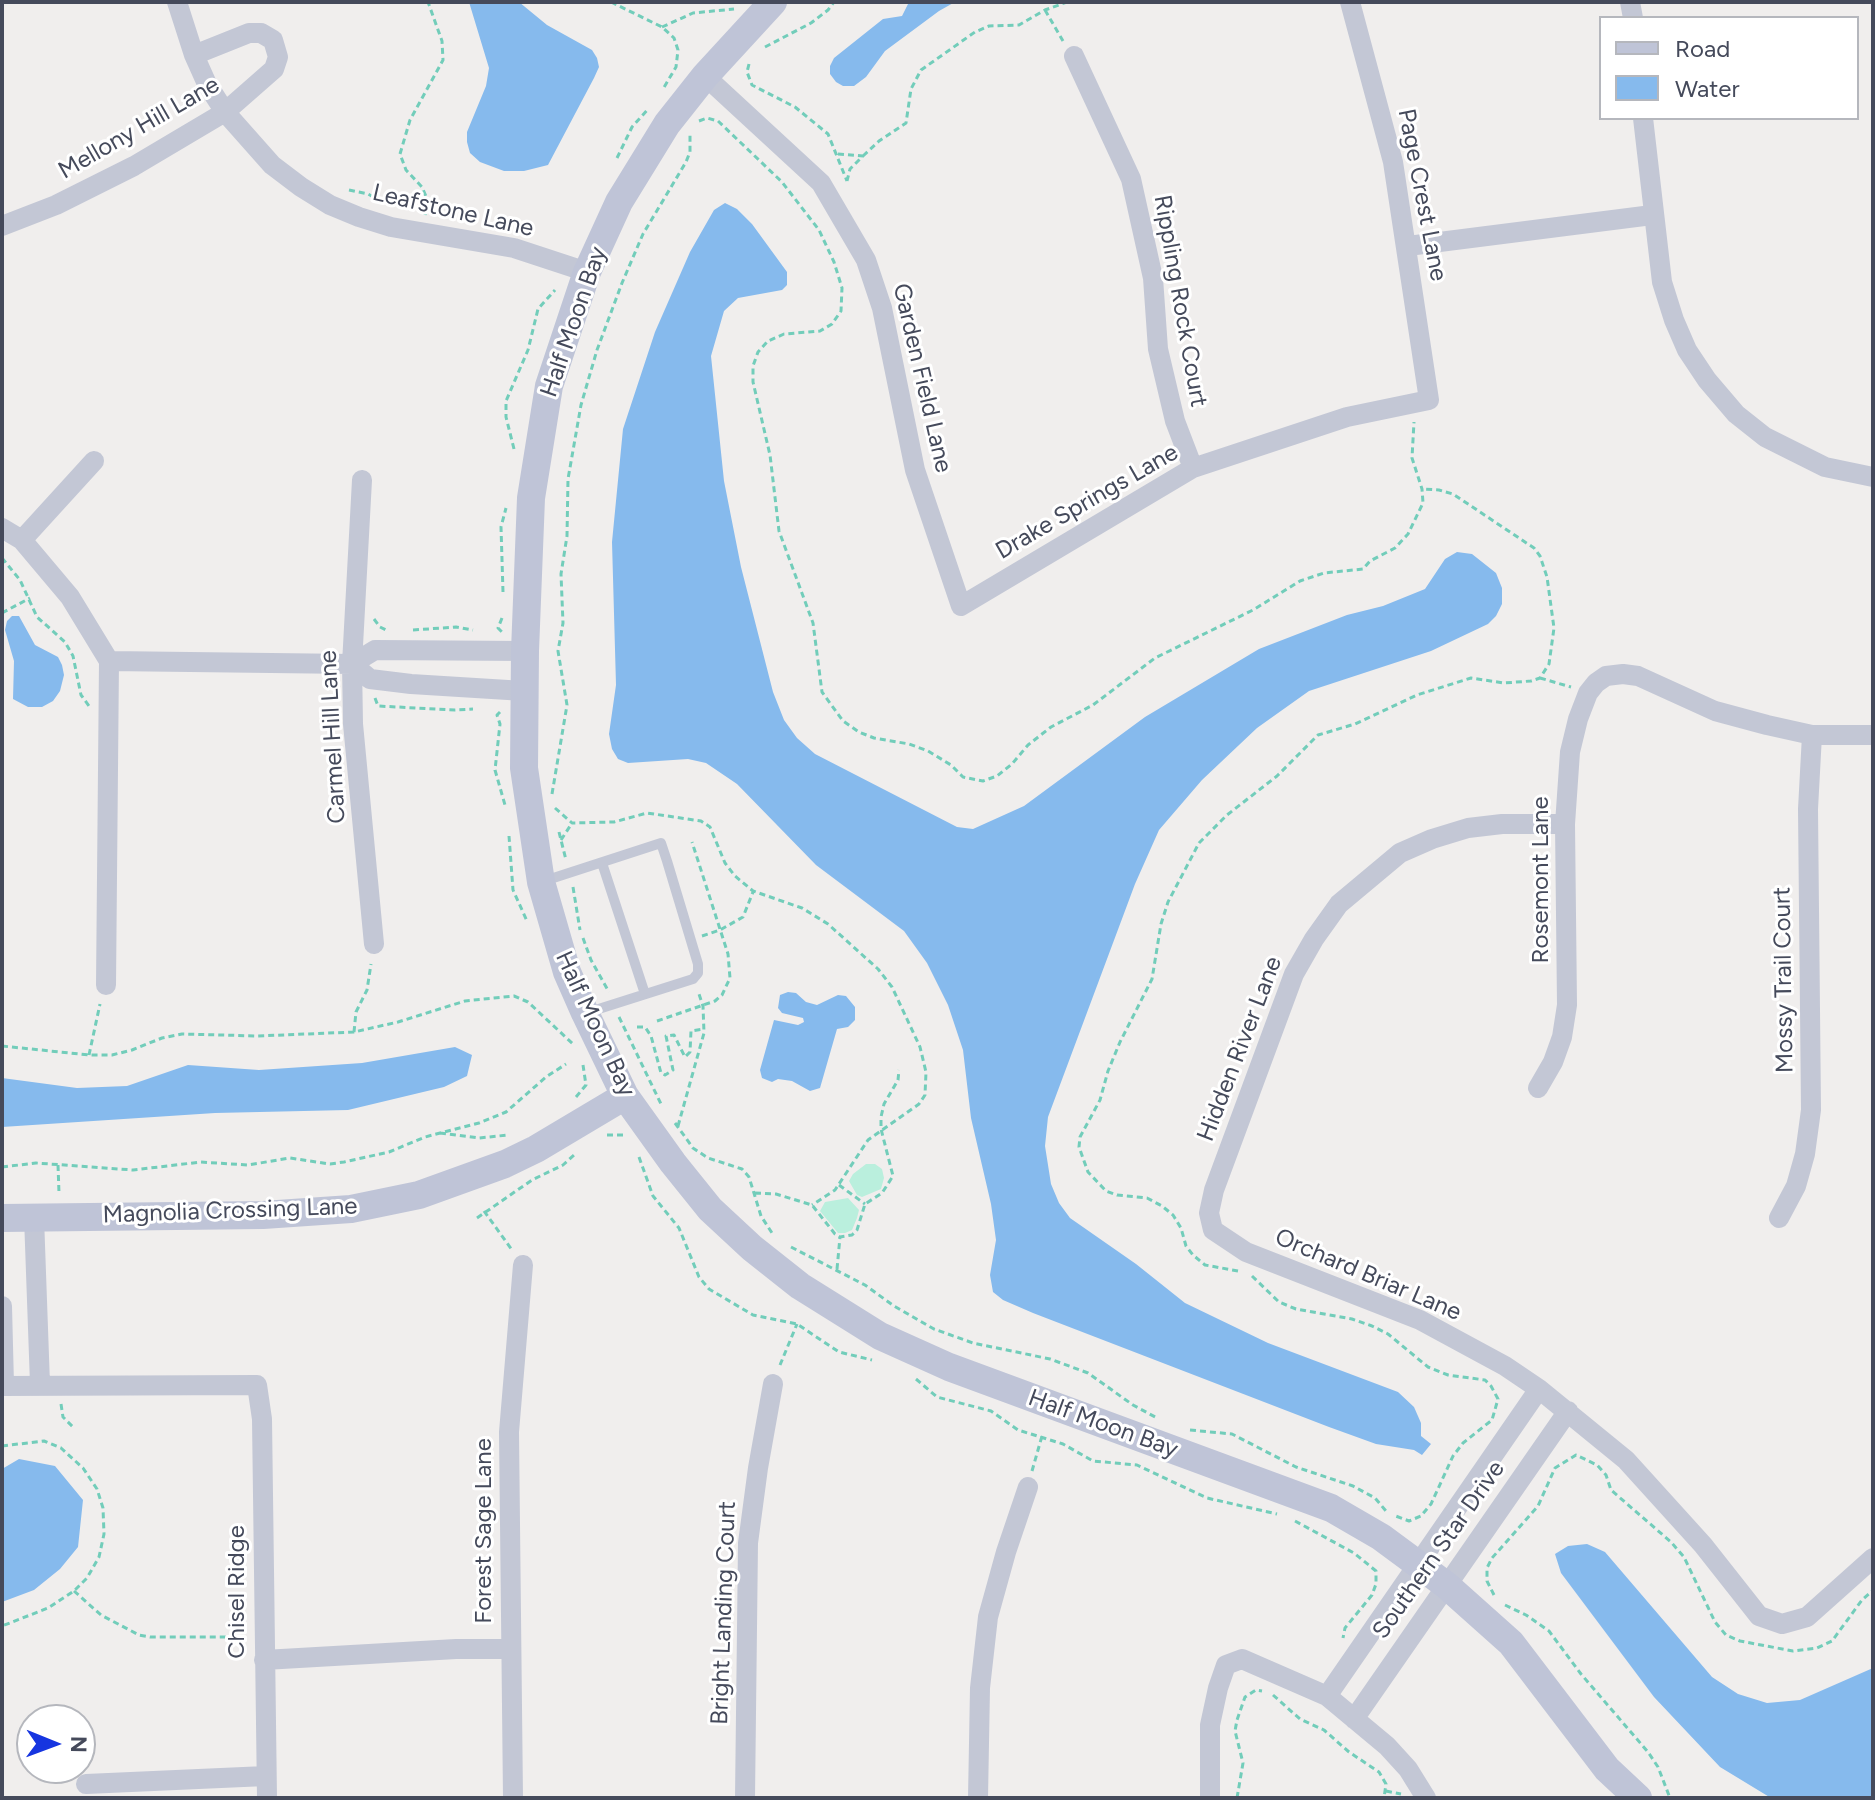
<!DOCTYPE html>
<style>
body{margin:0}
#map{position:relative;width:1875px;height:1800px;overflow:hidden;background:#f0eeed;font-family:Figtree,sans-serif}
canvas{display:block}
.frame{position:absolute;inset:0;border:4px solid #454a5b;pointer-events:none}
.legend{position:absolute;left:1599px;top:16px;width:260px;height:104px;box-sizing:border-box;background:#fff;border:2px solid #b5b7bd;margin:0;padding:10px 14px;list-style:none;font-size:24px;color:#454a5b}
.legend li{display:flex;align-items:center;gap:16px;height:40px}
.legend b{width:40px;border:2px solid #b5b7bd}
.north{position:absolute;left:16px;top:1704px;width:80px;height:80px;box-sizing:border-box;background:#fff;border:2px solid #b5b7bd;border-radius:50%;rotate:91deg;font-size:22px;font-weight:700;line-height:32px;text-align:center;color:#454a5b}
.north::after{content:'';display:block;margin:auto;width:28px;height:36px;background:#1635e0;clip-path:polygon(50% 0,100% 100%,50% 72%,0 100%)}
</style>
<div id="map">
<canvas width="1875" height="1800"></canvas>
<div class="frame"></div>
<ul class="legend">
<li><b style="height:10px;background:#bfc4d7"></b>Road</li>
<li><b style="height:22px;background:#86baed"></b>Water</li>
</ul>
<div class="north">N</div>
</div>
<script>
const context = document.querySelector('canvas').getContext('2d');
context.lineJoin = 'round';
function fill(path, color) { context.fillStyle = color; context.fill(path, 'evenodd'); }
const toPath = rows => new Path2D(rows.map(r => 'M' + r).join(''));
function stroke(path, color, width, dash) { context.strokeStyle = color; context.lineWidth = width; context.lineCap = dash ? 'butt' : 'round'; context.setLineDash(dash || []); context.stroke(path); }
function write(font, color, halo, rows, align = 'center') {
  context.font = font + ' Figtree,sans-serif'; context.lineWidth = 6; context.setLineDash([]); context.textBaseline = 'middle'; context.strokeStyle = halo; context.fillStyle = color; for (const [text, x, y, turn = 0] of rows) {
    context.save(); context.translate(x, y); context.rotate((+turn || 0) * Math.PI / 180); context.textAlign = isNaN(turn) ? turn : align; if (halo) context.strokeText(text, 0, 0); context.fillText(text, 0, 0); context.restore();
  }
}
fill(toPath([
 [866,1164,875,1164,882,1169,884,1178,881,1189,862,1197,857,1195,849,1181,853,1174],
 [848,1198,859,1210,857,1218,852,1230,845,1233,838,1233,820,1211,825,1202]
]), '#baefdd');
fill(toPath([
 [469,2,519,2,547,25,592,50,597,58,599,67,594,78,548,165,524,171,504,171,480,162,470,153,467,142,467,132,486,86,489,68],
 [909,2,955,2,939,11,885,51,866,77,854,86,843,86,836,82,830,74,830,66,834,58,883,19,902,16],
 [725,203,737,209,752,224,787,272,787,285,782,290,738,298,724,311,711,356,724,481,741,567,773,692,784,720,797,738,815,754,957,827,973,829,1024,806,1145,717,1259,649,1347,615,1383,606,1425,589,1445,559,1457,552,1472,554,1496,573,1502,588,1502,604,1496,616,1488,624,1431,651,1309,691,1257,728,1202,780,1159,830,1135,884,1048,1117,1045,1146,1051,1184,1059,1203,1070,1218,1136,1264,1185,1303,1268,1343,1398,1392,1414,1407,1421,1423,1421,1436,1431,1444,1422,1455,1414,1450,1376,1444,1329,1427,1033,1313,1003,1300,993,1292,990,1275,996,1240,991,1204,971,1118,963,1050,948,1005,927,963,904,931,816,865,737,784,706,763,688,759,628,763,618,759,612,749,609,734,616,685,612,542,623,429,655,332,690,252,714,210],
 [12,616,19,616,35,645,58,657,62,665,64,675,60,691,53,701,42,707,28,707,13,699,14,661,5,630,7,621],
 [788,992,796,993,806,1002,817,1005,838,995,846,996,855,1007,855,1020,848,1027,837,1029,820,1088,810,1091,792,1081,778,1079,772,1082,762,1078,760,1070,774,1020,798,1025,804,1022,803,1018,782,1013,778,1008,780,995],
 [455,1047,472,1055,467,1076,444,1087,348,1110,215,1113,2,1127,2,1078,77,1088,127,1086,188,1065,259,1070,362,1063],
 [19,1459,55,1466,83,1500,78,1547,60,1569,34,1590,2,1602,2,1469],
 [1587,1544,1605,1552,1712,1677,1738,1694,1767,1703,1800,1700,1873,1668,1873,1798,1771,1798,1720,1767,1654,1697,1561,1573,1555,1554,1568,1546]
]), '#86baed');
stroke(toPath([
 [611,2,662,27,674,38,678,50,676,67,663,89],
 [1045,10,1063,41],
 [662,27,693,13,734,9],
 [765,47,811,23,828,10,834,2],
 [749,64,747,72,752,85,795,107,828,134,847,181],
 [699,121,707,118,718,121,782,182,819,230,834,262,842,288,841,311,832,324,820,331,784,334,768,341,758,352,753,366,753,382,770,455,779,531,813,623,822,692,843,721,859,732,874,738,909,744,928,751,951,765,963,777,983,781,997,776,1012,764,1028,745,1051,727,1093,705,1155,658,1253,610,1300,581,1324,573,1363,569,1370,561,1395,548,1408,534,1423,503,1422,489,1412,458,1414,422],
 [838,154,863,156,850,169,847,181],
 [863,156,879,141,906,123,911,89,921,70,975,32,989,26,1019,25,1045,10,1067,2],
 [617,158,632,127,649,108],
 [349,190,368,194,386,204],
 [425,215,428,201,422,187,406,170,400,154,410,120,443,60,442,41,428,2],
 [514,449,506,417,506,401,528,350,538,309,555,290],
 [2,558,20,580,37,617,65,642,73,656,81,695,89,706],
 [503,592,501,527,506,508],
 [2,613,30,598],
 [502,618,498,628,502,632],
 [374,619,380,627,386,630],
 [413,630,456,627,473,630],
 [1540,678,1571,687],
 [375,698,378,706,455,710,473,709],
 [500,712,497,715,500,724,495,770,505,805],
 [552,794,567,705,558,651,563,623,561,574,567,536,568,479,581,405,597,350,622,283,643,234,686,162,690,152,690,134],
 [555,808,572,823,614,822,647,813,701,821,710,827,725,863,735,876,753,891,802,908,828,924,878,969,892,987,920,1047,926,1072,925,1095,919,1104,868,1140,835,1190,812,1205],
 [559,832,566,860],
 [509,836,513,890,527,921],
 [561,840,572,823],
 [573,887,580,930],
 [702,936,720,930,743,917,753,892],
 [583,938,591,960,609,992],
 [619,1017,661,1104],
 [657,1021,715,1001,722,995,730,978,728,954,692,842],
 [637,1027,645,1027,651,1036,661,1073,665,1075,673,1070,666,1036,674,1035,685,1057,690,1052,691,1031,704,1029],
 [354,1032,356,1012,367,990,371,964],
 [2,1046,89,1055,112,1055,132,1050,162,1038,182,1034,258,1036,354,1032,398,1022,465,1001,514,996,528,1002,573,1044],
 [89,1055,100,1004],
 [576,1097,586,1085,583,1065],
 [675,1123,693,1148,708,1158,742,1169,749,1177,761,1216,772,1233],
 [678,1126,704,1033,703,1006,698,991],
 [440,1133,479,1138,508,1135],
 [607,1135,623,1135],
 [639,1157,653,1196,679,1228,699,1277,709,1289,753,1315,797,1324,839,1352,872,1360],
 [58,1165,59,1193],
 [2,1167,36,1163,133,1170,201,1162,248,1165,290,1158,330,1164,344,1162,389,1152,425,1137,479,1123,506,1112,546,1077,566,1064],
 [839,1185,865,1204],
 [755,1193,776,1194,812,1205,835,1234,840,1237,852,1235,857,1230,865,1204,882,1193,893,1176,881,1129,881,1117,884,1104,898,1080,899,1070],
 [484,1211,512,1250],
 [477,1218,532,1180,563,1165,574,1155],
 [791,1247,865,1285,894,1306,934,1329,973,1343,1050,1359,1088,1373,1133,1405,1157,1418],
 [837,1269,840,1237],
 [1238,1271,1205,1265,1193,1255,1186,1246,1181,1228,1173,1215,1162,1206,1147,1198,1117,1195,1106,1191,1088,1172,1079,1147,1080,1137,1100,1100,1108,1071,1120,1042,1152,979,1161,924,1168,902,1199,843,1227,815,1277,776,1318,735,1355,724,1417,695,1471,678,1504,683,1531,681,1540,678,1549,664,1554,628,1547,577,1540,556,1534,548,1453,494,1439,490,1422,489],
 [1252,1276,1279,1302,1296,1309,1352,1319,1372,1326,1388,1334,1428,1367,1448,1375,1485,1380,1491,1386,1498,1399,1492,1420,1463,1443,1453,1456,1431,1504,1421,1516,1409,1521,1393,1515],
 [780,1365,797,1324],
 [916,1379,937,1397,991,1411,1018,1430,1063,1444,1093,1461,1137,1465,1207,1498,1277,1514],
 [61,1404,63,1417,74,1428],
 [1190,1430,1232,1434,1296,1467,1353,1486,1375,1498,1386,1511],
 [2,1446,44,1441,61,1448,83,1468,97,1489,103,1508,104,1534,99,1557,87,1578,74,1591,48,1608,2,1626],
 [1032,1471,1042,1436],
 [1295,1521,1354,1553,1376,1571,1376,1584,1372,1595,1345,1628,1343,1638],
 [74,1591,101,1615,139,1635,150,1637,243,1637],
 [1494,1595,1487,1581,1487,1568,1492,1558,1538,1506,1555,1468,1576,1455,1597,1465,1606,1475,1611,1490,1671,1542,1684,1557,1715,1622,1726,1635,1740,1641,1793,1651,1817,1648,1832,1641,1862,1600,1873,1590],
 [1505,1605,1526,1615,1549,1631,1581,1674,1648,1752,1658,1767,1670,1798],
 [1273,1695,1300,1719,1324,1730,1349,1752,1379,1772,1386,1784,1384,1798],
 [1386,1791,1401,1794],
 [1237,1798,1243,1763,1235,1731,1237,1720,1245,1697,1256,1690,1262,1691]
]), '#72cdba', 3, [6, 4]);
stroke(toPath([
 [602,863,645,994],
 [541,882,661,843,667,861,698,964,698,973,693,979,586,1013]
]), '#c3c7d5', 10);
stroke(toPath([
 [177,2,194,55,207,84,225,112,272,165,301,187,330,205,359,217,391,227,514,248,587,272],
 [1630,2,1633,18],
 [1074,56,1131,179,1153,278,1158,349,1175,421,1193,468],
 [705,76,821,183,866,260,882,308,915,470,961,606,1193,468,1347,417,1429,400,1393,162,1350,2],
 [1643,118,1662,282,1674,320,1687,350,1707,380,1736,414,1765,437,1825,467,1873,477],
 [2,226,56,205,134,166,225,112,274,69,278,57,273,40,261,33,249,33,194,55],
 [1408,246,1652,215],
 [362,480,352,664,353,724,374,944],
 [2,528,22,540,70,597,109,661],
 [22,540,94,461],
 [109,661,352,664,375,650,525,651],
 [352,664,370,679,411,684,524,691],
 [1565,824,1502,824,1468,828,1432,839,1400,853,1339,904,1314,939,1294,974,1214,1190,1209,1213,1213,1230,1246,1252,1420,1320,1505,1366,1539,1389,1626,1460,1703,1545,1759,1616,1782,1624,1807,1617,1873,1558],
 [106,985,109,661],
 [1538,1088,1553,1062,1562,1037,1567,1005,1565,824,1570,752,1578,719,1588,693,1596,683,1606,676,1623,674,1638,676,1715,711,1767,725,1812,735,1873,735],
 [34,1217,40,1384],
 [1779,1218,1796,1186,1805,1154,1811,1110,1808,809,1812,735],
 [2,1306,4,1385],
 [2,1386,257,1385,262,1419,267,1798],
 [264,1660,456,1649,511,1649],
 [1327,1696,1539,1389],
 [1354,1719,1568,1411],
 [86,1784,266,1776],
 [513,1798,509,1432,523,1265],
 [745,1798,748,1543,758,1468,773,1384],
 [978,1798,980,1688,988,1617,1006,1552,1028,1487],
 [1210,1798,1210,1725,1218,1688,1226,1665,1242,1659,1327,1696,1387,1746,1408,1769,1426,1798]
]), '#c3c7d5', 20);
stroke(toPath([
 [773,2,705,76,667,124,619,202,587,272,549,386,531,498,525,651,524,768,541,882,567,972,585,1013,625,1096,673,1163,710,1209,752,1248,800,1286,880,1336,949,1367,1331,1508,1381,1537,1446,1585,1511,1643,1607,1769,1638,1798],
 [2,1218,263,1215,351,1209,419,1195,505,1164,536,1149,625,1096]
]), '#bfc4d7', 28);
write('24px', '#454a5b', '#fff', [
 ["Mellony Hill Lane",139,128,-30],
 ["Page Crest Lane",1422,195,79],
 ["Leafstone Lane",453,211,13],
 ["Rippling Rock Court",1180,301,80],
 ["Half Moon Bay",574,322,-71],
 ["Garden Field Lane",922,378,77],
 ["Drake Springs Lane",1087,502,-30],
 ["Carmel Hill Lane",333,737,-93],
 ["Rosemont Lane",1541,880,-90],
 ["Mossy Trail Court",1784,980,-91],
 ["Half Moon Bay",595,1024,65],
 ["Hidden River Lane",1240,1049,-69],
 ["Magnolia Crossing Lane",230,1211,-2],
 ["Orchard Briar Lane",1368,1275,23],
 ["Half Moon Bay",1103,1424,20],
 ["Forest Sage Lane",484,1531,-90],
 ["Southern Star Drive",1439,1550,-55],
 ["Chisel Ridge",237,1592,-90],
 ["Bright Landing Court",724,1613,-88]
]);
</script>
